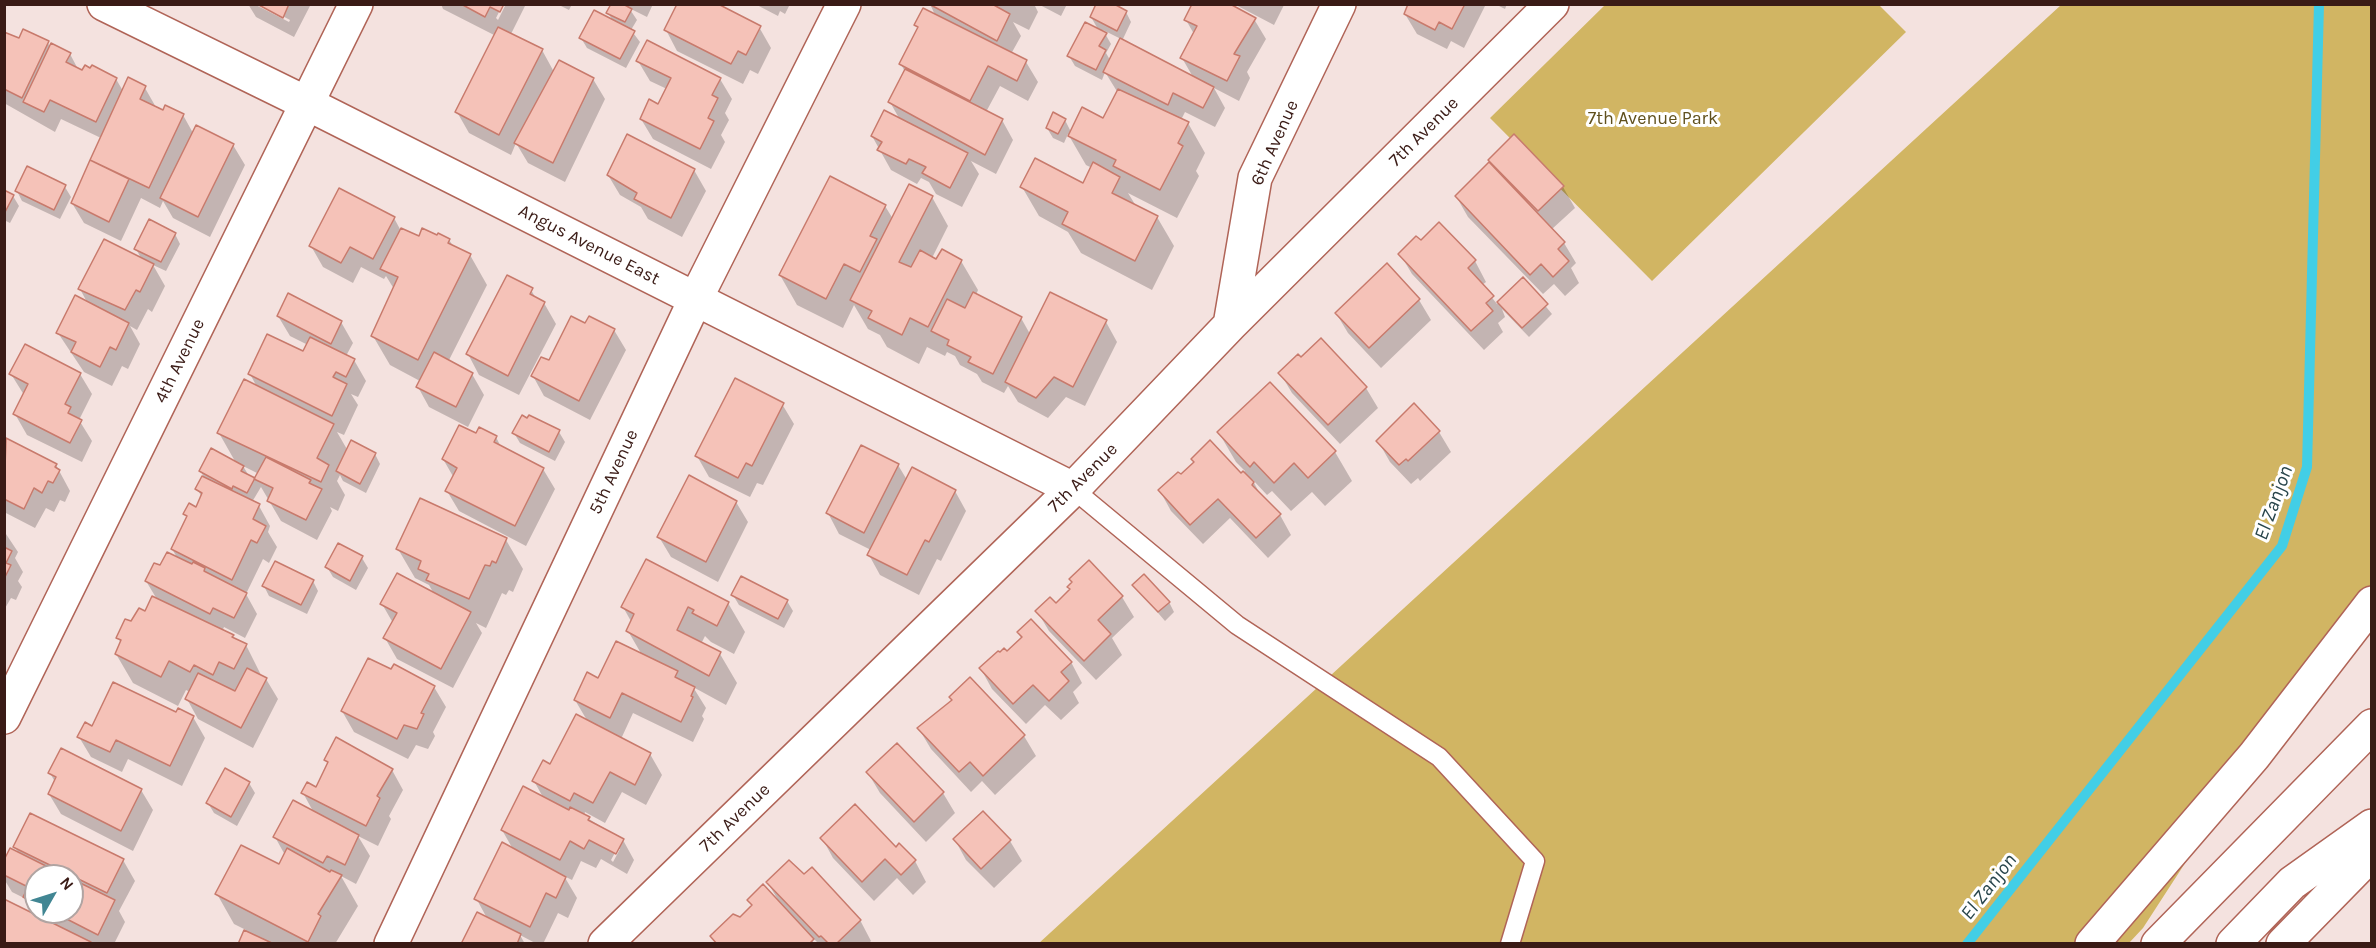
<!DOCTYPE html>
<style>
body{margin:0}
#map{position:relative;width:2376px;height:948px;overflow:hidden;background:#f4e2df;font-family:Karla,sans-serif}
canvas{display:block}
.frame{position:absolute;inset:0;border:6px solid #3a1b16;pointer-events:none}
.north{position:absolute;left:24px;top:864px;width:60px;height:60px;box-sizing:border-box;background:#fff;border:2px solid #b0a4a2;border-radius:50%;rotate:51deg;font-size:16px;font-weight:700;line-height:24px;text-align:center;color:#3a1b16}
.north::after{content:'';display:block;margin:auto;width:21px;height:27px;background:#418693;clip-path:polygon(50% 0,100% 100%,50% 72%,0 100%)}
</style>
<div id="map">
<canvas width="2376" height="948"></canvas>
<div class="frame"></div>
<div class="north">N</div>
</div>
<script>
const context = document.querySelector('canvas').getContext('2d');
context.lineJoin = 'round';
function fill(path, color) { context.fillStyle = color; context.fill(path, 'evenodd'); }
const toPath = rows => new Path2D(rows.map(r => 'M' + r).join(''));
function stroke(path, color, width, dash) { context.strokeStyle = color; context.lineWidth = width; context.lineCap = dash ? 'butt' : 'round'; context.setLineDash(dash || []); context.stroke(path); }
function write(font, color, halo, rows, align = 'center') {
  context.font = font + ' Karla,sans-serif'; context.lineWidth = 6; context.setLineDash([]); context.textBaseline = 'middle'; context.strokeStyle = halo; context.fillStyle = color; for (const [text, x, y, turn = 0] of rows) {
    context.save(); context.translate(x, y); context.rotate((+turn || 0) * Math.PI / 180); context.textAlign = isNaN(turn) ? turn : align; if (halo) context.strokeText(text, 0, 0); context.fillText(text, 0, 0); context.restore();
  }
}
fill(toPath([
 [1605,5,1879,5,1906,32,1652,281,1490,118],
 [2061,5,2371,5,2371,615,2272,729,2143,928,2129,943,1038,944]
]), '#d1b563');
fill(toPath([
 [248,4,254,4,289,22,290,20,260,4,311,4,294,37,256,17],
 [441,4,503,4,496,18,498,20,506,4,526,4,511,34,542,50,554,72,593,79,605,99,565,182,528,163,516,143,511,155,469,133,457,112,496,36,443,9],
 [557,4,572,4,569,10],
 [625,4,653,4,647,17,629,8,637,20,631,30,640,42,626,68,587,48,581,38,613,21,608,13,628,9],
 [755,4,790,4,785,14,780,11,778,16],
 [930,4,1034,4,1038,12,1029,30,1013,22,1021,36,1011,54,1026,62,1038,82,1028,101,1000,86,986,112,1002,120,1013,140,996,174,971,161,979,174,962,207,936,194,929,182,921,178,917,184,891,170,872,136,900,120,890,102,905,72,901,64,918,30,916,25,935,15],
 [1038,4,1067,4,1061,16],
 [1234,4,1283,4,1284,5,1274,25],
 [1410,4,1486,4,1464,48,1451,41,1447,49,1417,34,1405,14],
 [1495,4,1507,4,1505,9],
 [1126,12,1131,22,1122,41,1193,77,1182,58,1194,34,1186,20,1254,19,1266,39,1247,72,1250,78,1239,101,1214,88,1225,108,1215,127,1185,112,1181,120,1188,123,1205,153,1196,171,1199,176,1177,218,1128,193,1136,206,1157,217,1174,246,1152,290,1081,253,1068,232,1039,216,1022,187,1083,185,1092,168,1086,165,1068,134,1064,143,1053,138,1047,128,1065,120,1071,132,1104,120,1118,93,1105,72,1102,80,1075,66,1069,56,1099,31,1091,17],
 [1103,30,1121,39,1110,60,1106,53,1111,44],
 [759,27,771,48,758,74,750,70,743,84,677,51,666,30],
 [4,34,19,40,47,42,51,48,70,54,79,71,116,79,123,91,145,88,157,109,183,115,193,133,233,145,245,165,210,237,173,218,163,201,160,208,141,198,121,241,84,223,72,203,101,138,61,119,55,132,4,103],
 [638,61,720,79,732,99,725,113,729,120,721,135,725,142,711,169,653,139,641,119,658,106,667,89,650,81],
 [1514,136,1563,187,1575,208,1552,229,1564,243,1576,263,1571,268,1579,283,1565,296,1554,284,1543,294,1468,217,1456,196],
 [694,170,706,191,682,237,648,219,641,207,620,195,608,175],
 [65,187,71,197,60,219,22,201,17,191],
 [4,192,13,196,19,206,10,223,4,220],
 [932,197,948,226,932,258,961,261,978,290,976,295,1021,318,1030,334,1106,322,1117,342,1085,406,1066,397,1048,418,1018,402,1008,386,1004,393,982,382,977,374,960,365,955,356,947,352,945,356,927,347,919,364,887,347,880,335,868,329,854,305,843,328,797,305,780,275,885,206,893,219],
 [394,218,401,231,419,239,449,240,454,247,470,255,487,285,448,362,472,374,484,395,468,427,429,407,418,387,420,381,390,365,373,336,394,289,386,276,384,279,361,267,353,283,323,267,311,246],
 [175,234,180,244,166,271,153,265,165,286,152,312,148,309,137,330,130,326,140,344,128,369,122,366,112,386,84,372,58,333,88,304,80,289,142,260,136,249],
 [1421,242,1475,261,1486,282,1482,285,1497,304,1523,279,1552,314,1529,337,1502,309,1505,317,1498,323,1503,332,1484,350,1412,274,1400,254],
 [1387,265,1419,300,1431,320,1381,368,1348,333,1336,313],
 [531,290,537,300,544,303,556,324,519,395,479,375,468,354],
 [278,316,341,322,353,343,346,356,354,360,366,381,358,397,351,394,358,405,344,435,337,432,348,451,375,454,380,464,366,493,343,481,340,475,337,481,345,495,338,511,330,507,332,511,317,540,281,521,261,487,252,502,259,506,270,526,268,532,277,547,269,563,263,559,246,594,257,614,245,638,224,627,222,632,246,645,262,677,266,679,278,699,253,748,198,719,187,699,190,692,186,690,178,706,133,683,116,654,121,644,118,637,158,601,146,581,161,567,178,559,172,549,188,519,185,514,196,509,202,497,197,489,203,476,201,471,236,463,219,433,257,387,250,374,304,354,308,345,290,336],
 [243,466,259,474,256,480,249,476],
 [585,325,614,330,626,350,590,420,544,396,533,376],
 [1321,340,1366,388,1378,408,1340,444,1292,393,1280,373],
 [11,374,80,374,92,394,79,420,92,441,82,462,27,435,15,414,24,395],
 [782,404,794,424,763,485,757,483,750,497,709,477,697,456],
 [559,432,565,442,555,461,520,443,514,433],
 [1439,432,1451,452,1420,481,1418,478,1411,484,1390,462,1378,441],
 [1219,433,1335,452,1352,481,1325,506,1312,492,1291,511,1272,491,1267,495,1252,479,1260,494,1280,515,1291,535,1268,558,1230,518,1203,544,1171,511,1160,491,1181,476,1241,475,1245,471,1236,462],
 [476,436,496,437,501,447,543,469,555,489,526,546,459,511,447,491,454,478,443,459],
 [6,440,56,465,70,491,65,502,60,500,54,512,46,508,35,528,4,512],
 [898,465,907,480,955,491,966,511,941,561,937,559,919,595,880,575,869,555,871,550,839,534,828,513],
 [736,502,748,522,718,582,671,557,659,537],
 [4,531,18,552,15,558,23,572,18,581,22,587,16,600,11,598,4,610],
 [506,540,523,569,513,592,509,590,506,595,502,593,486,628,476,623,482,633,453,688,397,659,385,638,393,623,382,604,434,594,429,585,415,578,398,549],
 [339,545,362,558,368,568,356,590,333,577,327,567],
 [1089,562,1122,597,1134,617,1112,638,1122,655,1096,680,1049,631,1037,611,1056,605,1071,591],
 [313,581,318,591,307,614,269,596,264,586],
 [1134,585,1169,602,1174,612,1165,621],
 [733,595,787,601,793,611,784,628,739,605],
 [728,603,745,632,734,654,711,642,705,636,701,644,720,654,737,683,726,705,693,687,706,708,702,716,704,719,693,742,633,713,621,739,650,754,662,775,646,805,622,792,605,823,585,812,584,816,623,840,634,860,627,874,601,859,596,868,581,861,572,880,564,876,577,898,568,918,558,913,543,944,537,944,520,935,525,944,463,944,488,920,476,898,514,851,502,830,544,799,534,781,551,767,588,722,575,700,599,680,642,655,628,631,632,623,623,607],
 [617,849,620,849,613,862,611,860],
 [1018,633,1071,662,1082,683,1073,692,1079,703,1061,720,1045,705,1026,724,992,689,981,669,1007,654,1022,639],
 [434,687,446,707,433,732,435,736,428,749,416,745,408,759,354,732,342,711],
 [177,714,193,717,205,738,182,786,128,759,122,772,91,757,79,737,93,728],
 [919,729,1024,736,1036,756,995,795,982,781,971,792,931,749],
 [897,745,943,793,955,813,926,842,880,793,868,773],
 [325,760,392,770,403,790,389,816,391,819,378,846,358,836,370,856,356,884,341,876,358,906,335,944,239,944,246,930,234,924,217,894,279,866,285,855,275,837,314,813,303,793,316,789,329,765],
 [50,773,141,790,153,810,133,851,61,814,49,794,55,782],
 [249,783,255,793,237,826,214,813,208,803],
 [983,813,1010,841,1022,861,994,888,966,860,955,840],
 [822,838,896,849,899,845,915,861,926,882,913,895,897,878,874,901,833,858],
 [15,847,123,860,135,881,119,911,125,922,114,944,4,944,36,916,26,899,12,892,4,879,4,863,19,854],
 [36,876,72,876,72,912,36,912],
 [768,883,860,920,871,941,868,944,819,944,811,936,814,944,716,944,712,937,740,919,753,906,749,900,778,900]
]), '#0003');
stroke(toPath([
 [1967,944,2282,546,2307,467,2319,4]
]), '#42cee6', 10);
const building = toPath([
 [257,4,289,4,283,18,257,4],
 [461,4,504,4,500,12,490,7,485,17,461,4],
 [611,4,623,4,632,9,625,22,606,13,611,4],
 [677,4,718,4,761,26,746,55,738,51,731,64,664,30,677,4],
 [929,4,992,4,1010,14,997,41,929,4],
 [1096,4,1114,4,1127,11,1117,31,1090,17,1096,4],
 [1192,4,1230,4,1256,18,1234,54,1240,56,1227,81,1180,58,1197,26,1184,20,1192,4],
 [1408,4,1465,4,1452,29,1439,22,1435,30,1404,14,1408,4],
 [923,8,1027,60,1017,81,988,66,970,101,899,64,918,27,914,25,923,8],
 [594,10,635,31,620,59,579,38,594,10],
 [1085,22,1107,33,1099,46,1106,50,1096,70,1067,56,1085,22],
 [498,27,543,49,499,135,455,112,498,27],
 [23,29,49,41,22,98,4,89,4,32,19,38,23,29],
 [1120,38,1214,87,1203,108,1173,93,1168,105,1103,72,1120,38],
 [647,40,721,78,712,95,718,98,708,118,714,121,700,149,640,119,649,99,658,104,671,78,636,61,647,40],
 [51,43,71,53,66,62,82,70,85,65,90,68,92,65,117,78,96,122,50,100,44,112,23,102,51,43],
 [559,60,594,78,553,163,514,143,559,60],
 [905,69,1003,119,985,155,888,102,905,69],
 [128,77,146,86,140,99,163,110,165,105,184,114,149,188,90,160,128,77],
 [1118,89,1189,122,1178,143,1183,146,1160,190,1113,166,1116,160,1068,136,1082,107,1103,118,1118,89],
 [884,110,968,153,950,188,922,173,926,167,909,159,906,164,877,150,882,142,871,136,884,110],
 [1053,112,1066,119,1058,134,1046,128,1053,112],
 [196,125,234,144,198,217,160,198,196,125],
 [627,134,695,169,671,218,634,199,637,193,607,175,627,134],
 [1514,134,1564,186,1538,211,1488,160,1514,134],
 [1035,158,1083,183,1093,162,1120,177,1112,193,1158,216,1135,261,1062,224,1068,212,1020,187,1035,158],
 [90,160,129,179,109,222,71,203,90,160],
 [1489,162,1565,242,1558,249,1569,261,1553,277,1541,264,1530,275,1455,196,1489,162],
 [27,166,66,185,54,210,15,191,27,166],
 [830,176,886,205,870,236,877,239,860,272,844,264,826,299,779,275,830,176],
 [909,184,933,196,899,262,911,267,920,250,936,259,942,249,962,260,928,327,910,318,902,335,868,318,872,311,850,300,909,184],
 [339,188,395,217,373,259,350,247,341,263,309,246,339,188],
 [4,190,14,195,4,214,4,190],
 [149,219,176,233,161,262,134,249,149,219],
 [1439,222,1476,260,1468,268,1494,296,1486,303,1493,311,1471,331,1398,254,1416,236,1421,240,1439,222],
 [401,228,419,236,422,228,437,235,438,233,450,239,448,243,471,254,418,360,371,336,398,277,380,269,401,228],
 [104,239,154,264,140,292,136,290,125,310,78,289,104,239],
 [1387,263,1420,299,1369,348,1335,313,1387,263],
 [507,275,533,288,530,294,545,302,508,376,466,354,507,275],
 [1523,277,1548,304,1522,328,1497,302,1523,277],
 [973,292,1022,317,993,374,968,362,971,357,947,345,949,340,931,331,947,299,965,308,973,292],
 [1050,292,1107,320,1073,387,1054,377,1036,398,1005,382,1050,292],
 [288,293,342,321,331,344,277,316,288,293],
 [75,295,129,323,116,350,110,347,100,367,71,352,76,342,56,333,75,295],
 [571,316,585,323,589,316,615,329,579,401,531,376,541,357,549,360,571,316],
 [267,334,303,351,310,337,355,359,346,377,336,372,333,377,347,384,332,416,248,374,267,334],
 [1321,338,1367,387,1328,425,1278,373,1298,354,1301,357,1321,338],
 [25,344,81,373,65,404,71,407,68,413,82,420,70,443,13,414,28,384,9,374,25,344],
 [434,352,473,373,456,407,416,387,434,352],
 [735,378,784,403,752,466,746,463,738,478,695,456,735,378],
 [244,379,334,424,317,458,329,465,321,482,217,433,244,379],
 [1270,382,1336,451,1308,478,1294,463,1274,483,1254,462,1250,467,1217,432,1270,382],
 [1414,403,1440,431,1408,461,1406,459,1399,465,1376,441,1414,403],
 [522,415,527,418,529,415,560,430,549,452,512,433,522,415],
 [459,425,476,433,479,427,497,436,494,442,544,468,515,526,445,491,457,468,442,459,459,425],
 [6,438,57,464,55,467,60,470,53,483,48,481,42,493,34,488,24,509,4,499,6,438],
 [351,440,376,453,360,484,336,471,351,440],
 [1210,440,1241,473,1243,471,1254,482,1252,485,1281,514,1256,538,1218,499,1190,525,1158,490,1178,472,1181,474,1194,462,1191,459,1210,440],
 [861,445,899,464,864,533,826,513,861,445],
 [211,448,244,466,241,471,255,478,247,493,233,486,232,489,199,471,211,448],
 [266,457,311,480,309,483,322,489,306,520,267,501,273,488,254,479,266,457],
 [912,467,956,490,929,542,925,540,907,575,867,555,912,467],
 [689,475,737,501,706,562,657,537,689,475],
 [202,476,260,504,253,519,266,526,257,543,251,540,232,580,171,549,187,516,183,514,189,503,196,507,202,493,195,489,202,476],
 [420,498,507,538,496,563,492,561,490,566,485,565,469,599,426,580,429,574,418,569,421,561,396,549,420,498],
 [338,543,363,556,350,581,325,567,338,543],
 [4,547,12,551,6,563,11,565,4,579,4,547],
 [167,552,192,564,193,562,205,568,204,571,247,593,234,618,213,608,210,614,145,581,154,563,160,565,167,552],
 [646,559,729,602,717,626,692,613,694,610,688,607,677,630,721,652,709,676,626,631,634,614,621,607,646,559],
 [1089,560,1123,596,1098,620,1111,634,1084,661,1035,611,1050,597,1056,603,1070,589,1067,587,1072,582,1069,579,1089,560],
 [275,561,314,580,301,605,262,586,275,561],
 [397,573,471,612,441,669,383,638,397,613,380,604,397,573],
 [1144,574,1170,602,1158,612,1132,585,1144,574],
 [741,576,788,600,778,619,731,595,741,576],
 [152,596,234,635,232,637,247,644,234,669,219,662,213,675,194,665,190,672,169,661,161,677,115,654,121,640,116,638,125,619,131,621,139,608,145,611,152,596],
 [1031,619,1072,662,1061,672,1069,681,1049,701,1033,685,1013,704,979,668,998,651,1000,652,1004,648,1007,651,1022,637,1017,632,1031,619],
 [616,641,678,671,675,677,695,687,691,696,693,697,681,722,622,693,610,718,574,700,587,672,598,678,616,641],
 [368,658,391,669,394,664,435,686,421,713,424,714,417,729,404,725,397,739,341,711,368,658],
 [247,668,267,678,241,728,185,699,198,673,235,691,247,668],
 [970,677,1025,735,983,776,970,762,959,772,917,728,952,700,949,697,970,677],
 [113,682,176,712,178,708,194,716,170,766,116,740,110,752,77,737,85,722,92,726,113,682],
 [576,714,651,753,635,785,610,772,593,803,574,793,570,801,532,781,543,760,550,764,576,714],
 [336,737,393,769,377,796,380,798,366,826,301,793,307,782,316,787,328,762,324,760,336,737],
 [897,743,944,792,914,822,866,772,897,743],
 [61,748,142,789,121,831,48,794,56,777,48,773,61,748],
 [225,768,250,782,231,817,206,803,225,768],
 [523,786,569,810,570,807,590,817,588,820,624,839,616,854,589,840,584,849,570,841,560,860,501,830,523,786],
 [293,800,359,835,345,865,327,856,323,863,273,837,293,800],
 [855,804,896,847,899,843,916,860,901,875,885,859,862,882,820,838,855,804],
 [983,811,1011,840,981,869,953,839,983,811],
 [30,813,124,859,107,893,13,847,30,813],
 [502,842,566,877,556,898,546,893,530,927,474,899,502,842],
 [241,845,279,864,287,848,330,872,331,870,342,875,318,914,321,916,308,942,215,894,241,845],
 [10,848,66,876,36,876,36,904,23,897,28,887,4,875,4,860,10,848],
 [789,860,804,874,812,867,861,920,836,944,829,944,821,936,819,937,766,882,789,860],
 [72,879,115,900,98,935,53,912,72,912,72,879],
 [763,884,814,939,809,944,717,944,710,936,733,914,740,917,752,905,747,900,763,884],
 [4,899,91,942,90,944,4,944,4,899],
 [477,912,521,934,517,944,461,944,477,912],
 [244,930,274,944,238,944,244,930]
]);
fill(building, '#f5c2b8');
stroke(building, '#c87a6c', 1.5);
const service = toPath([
 [1073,489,1237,625,1439,757,1535,861,1510,944]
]);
const minor = toPath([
 [104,4,306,103,1073,489],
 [1230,325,1255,178,1339,4],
 [4,717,356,4],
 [391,944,696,298,844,4],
 [605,944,1073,489,1230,325,1552,4]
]);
const motorway = toPath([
 [2092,944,2254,756,2372,603],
 [2158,944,2372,726],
 [2233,944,2292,883,2372,826],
 [2283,944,2372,853]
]);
stroke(service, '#b06457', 21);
stroke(minor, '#b06457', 36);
stroke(motorway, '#b06457', 36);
stroke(service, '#fff', 18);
stroke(minor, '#fff', 33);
stroke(motorway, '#fff', 33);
write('18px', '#60501d', '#fff', [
 ["7th Avenue Park",1653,119]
]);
write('18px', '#3a1b16', '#fff', [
 ["7th Avenue",1424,132,-45],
 ["6th Avenue",1275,143,-66],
 ["Angus Avenue East",589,245,27],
 ["4th Avenue",180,361,-64],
 ["5th Avenue",614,472,-65],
 ["7th Avenue",1083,478,-45],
 ["7th Avenue",735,818,-44]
]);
write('italic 20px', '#29464c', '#fff', [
 ["El Zanjon",2274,503,-70],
 ["El Zanjon",1989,887,-52]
]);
</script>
